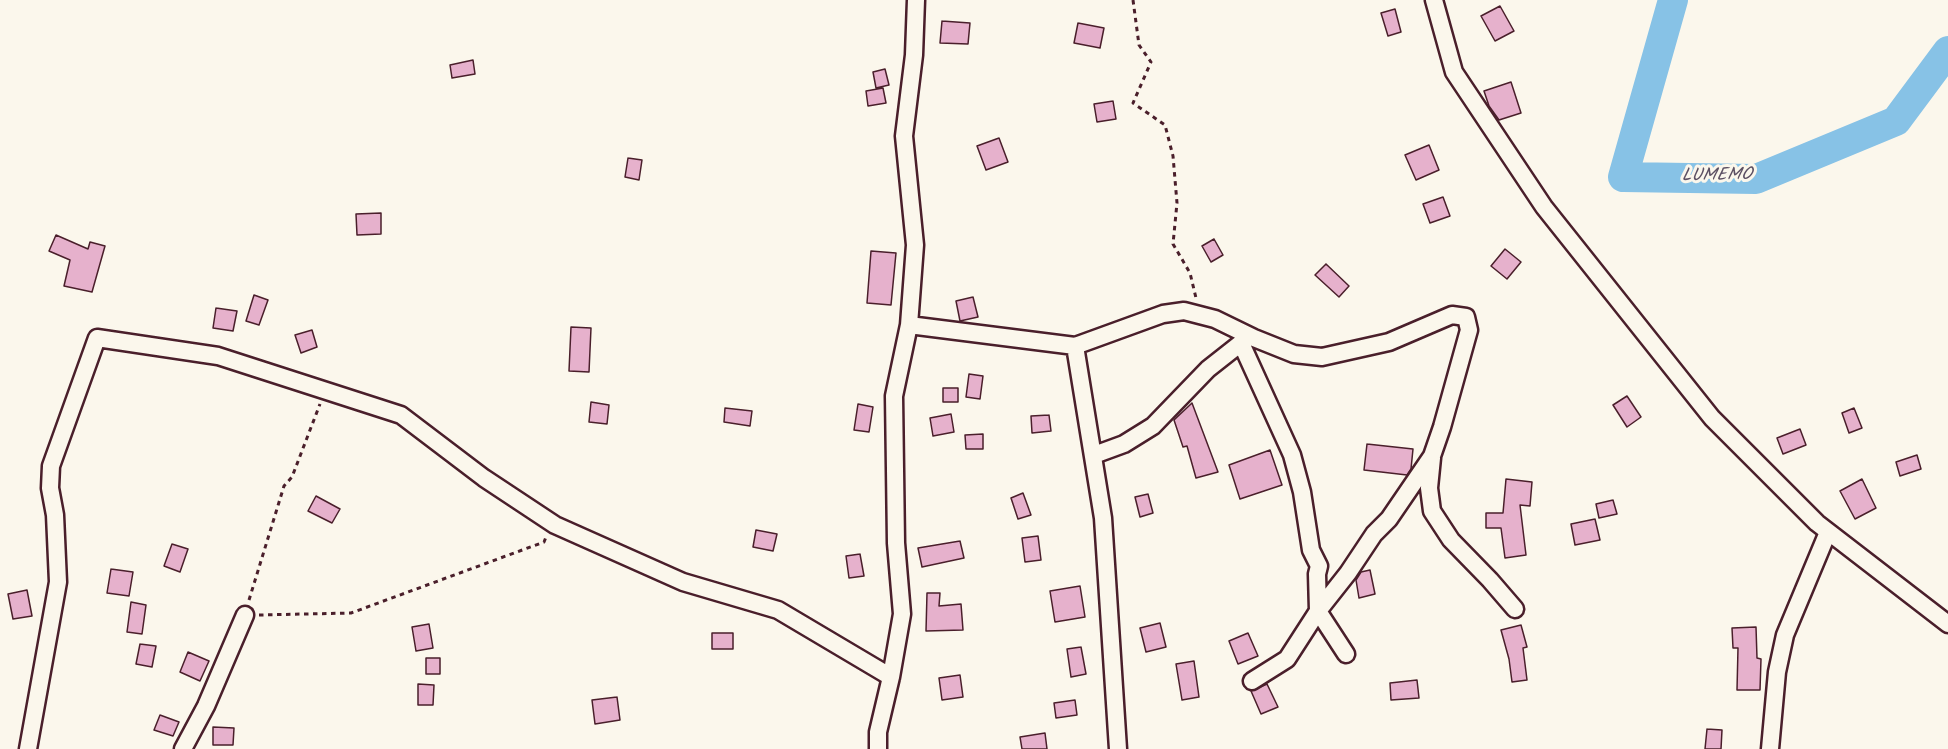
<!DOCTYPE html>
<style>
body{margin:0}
canvas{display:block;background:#fbf7ec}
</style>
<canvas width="1948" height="749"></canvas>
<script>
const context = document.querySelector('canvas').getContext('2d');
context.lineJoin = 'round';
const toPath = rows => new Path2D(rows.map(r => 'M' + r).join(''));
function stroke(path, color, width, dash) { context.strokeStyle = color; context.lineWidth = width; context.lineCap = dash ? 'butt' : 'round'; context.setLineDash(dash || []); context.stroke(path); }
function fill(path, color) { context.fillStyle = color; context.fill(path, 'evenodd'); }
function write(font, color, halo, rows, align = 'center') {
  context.font = font + ' Kalam,sans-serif'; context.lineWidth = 6; context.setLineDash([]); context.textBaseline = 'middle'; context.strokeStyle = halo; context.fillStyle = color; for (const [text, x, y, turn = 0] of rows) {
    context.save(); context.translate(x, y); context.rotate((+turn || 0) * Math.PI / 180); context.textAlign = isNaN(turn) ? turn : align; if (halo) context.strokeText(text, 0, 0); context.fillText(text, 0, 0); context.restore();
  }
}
stroke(toPath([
 [1673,0,1623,177,1756,179,1896,121,1948,51]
]), '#87c2e6', 30);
const building = toPath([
 [1500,6,1514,31,1495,41,1481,16,1500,6],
 [1395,9,1401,32,1388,36,1381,13,1395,9],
 [942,21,970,23,968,44,940,43,942,21],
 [1078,23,1104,28,1100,48,1074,43,1078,23],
 [473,60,475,74,452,78,450,65,473,60],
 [885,69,889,85,876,88,873,72,885,69],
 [1511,82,1521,113,1499,120,1489,106,1484,91,1511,82],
 [883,88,886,103,868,106,866,91,883,88],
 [1113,101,1116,119,1097,122,1094,104,1113,101],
 [999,138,1008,162,986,170,977,146,999,138],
 [1429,145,1439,170,1416,180,1405,155,1429,145],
 [628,158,642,160,639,180,625,177,628,158],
 [1443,197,1450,216,1430,223,1423,204,1443,197],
 [381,213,381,234,357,235,356,214,381,213],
 [56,235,88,249,90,242,105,246,92,292,64,286,70,260,49,251,56,235],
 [1214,239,1223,255,1211,262,1202,246,1214,239],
 [1505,249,1521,262,1507,279,1491,266,1505,249],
 [871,251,896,253,891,305,867,303,871,251],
 [1326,264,1349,286,1339,297,1315,275,1326,264],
 [254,295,268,300,259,325,246,321,254,295],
 [973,297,978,317,960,321,956,301,973,297],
 [216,308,237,311,233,331,213,328,216,308],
 [571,327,591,328,589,372,569,371,571,327],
 [312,330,317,347,301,353,295,335,312,330],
 [969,374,983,376,980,399,966,397,969,374],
 [943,388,958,388,958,402,943,402,943,388],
 [1627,396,1641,417,1627,427,1613,405,1627,396],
 [591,402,609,405,607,424,589,422,591,402],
 [1192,403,1218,472,1196,478,1187,446,1183,447,1174,420,1192,403],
 [858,404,873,407,869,432,854,430,858,404],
 [725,408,752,411,750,426,724,422,725,408],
 [1854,408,1862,428,1849,433,1842,413,1854,408],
 [951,414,954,432,933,436,930,418,951,414],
 [1049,415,1051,431,1032,433,1031,416,1049,415],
 [1800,429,1806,445,1783,454,1777,438,1800,429],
 [983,434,983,449,966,449,965,435,983,434],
 [1367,444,1413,449,1411,469,1407,475,1364,470,1367,444],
 [1270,450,1282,485,1240,499,1229,465,1270,450],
 [1917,455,1921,469,1900,476,1896,462,1917,455],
 [1506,479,1532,482,1530,506,1520,505,1526,555,1505,558,1501,528,1486,528,1486,513,1503,513,1506,479],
 [1862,479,1876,508,1855,519,1840,491,1862,479],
 [1023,493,1031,515,1018,519,1011,498,1023,493],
 [1148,494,1153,513,1140,517,1135,497,1148,494],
 [316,496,340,509,332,523,308,511,316,496],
 [1613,500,1617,514,1599,518,1596,504,1613,500],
 [1595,519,1600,540,1575,545,1571,524,1595,519],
 [756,530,777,534,773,551,753,547,756,530],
 [1038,536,1041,560,1025,562,1022,538,1038,536],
 [960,541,964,558,922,567,918,548,960,541],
 [172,544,188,549,180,572,164,566,172,544],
 [860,554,864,576,849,578,846,556,860,554],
 [111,569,133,572,129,596,107,593,111,569],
 [1370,570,1375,594,1359,598,1356,580,1361,572,1370,570],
 [1080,586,1085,617,1055,622,1050,591,1080,586],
 [27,590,32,616,13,619,8,594,27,590],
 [927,593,940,593,939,606,961,604,963,630,926,631,927,593],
 [131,602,146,605,142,634,127,632,131,602],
 [1160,623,1166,647,1146,652,1140,628,1160,623],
 [429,624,433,648,416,651,412,627,429,624],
 [1521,625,1527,647,1523,648,1527,680,1512,682,1509,659,1501,630,1521,625],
 [1756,627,1757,658,1761,659,1760,690,1737,690,1738,648,1733,648,1732,628,1756,627],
 [712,633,733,633,733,649,712,649,712,633],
 [1248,633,1258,656,1238,664,1229,641,1248,633],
 [140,644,156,646,152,667,136,664,140,644],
 [1081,647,1086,674,1071,677,1067,649,1081,647],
 [188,652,209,661,200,681,180,672,188,652],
 [426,658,440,658,440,674,426,674,426,658],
 [1194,661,1199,697,1182,700,1176,664,1194,661],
 [960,675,963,697,942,700,939,678,960,675],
 [1417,680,1419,698,1391,700,1390,683,1417,680],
 [418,684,434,685,433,705,418,705,418,684],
 [1267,684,1278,707,1261,714,1251,691,1267,684],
 [617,697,620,720,595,724,592,700,617,697],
 [1075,700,1077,715,1056,718,1054,703,1075,700],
 [160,715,179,722,173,736,154,730,160,715],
 [213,727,234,728,233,745,213,745,213,727],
 [1707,729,1722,730,1721,749,1705,749,1707,729],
 [1045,733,1047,749,1022,749,1020,737,1045,733]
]);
fill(building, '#e6b1cc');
stroke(building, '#4a1f2b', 1.5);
const street = toPath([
 [1434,0,1454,72,1544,207,1712,418,1817,523,1948,624],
 [909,325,1075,346,1163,314,1184,311,1215,319,1254,338,1294,354,1322,357,1389,342,1452,315,1466,317,1469,330,1442,427,1432,456,1389,519,1374,534,1348,573,1318,611,1287,659,1252,681],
 [1248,335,1241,343,1292,455,1302,492,1311,550,1319,566,1317,574,1318,611,1346,654],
 [1075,346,1103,518,1118,749],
 [1094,455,1124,444,1153,426,1208,369,1241,343],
 [1432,458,1429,488,1432,511,1451,540,1490,580,1515,609],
 [28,749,58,582,55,515,50,488,51,466,97,338,218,356,401,415,484,478,555,525,683,582,778,610,891,677],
 [183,749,206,706,245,615],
 [878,749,878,732,891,677,902,614,896,543,894,396,909,325,915,245,904,136,914,55,916,0],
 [1770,749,1777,672,1785,635,1828,532]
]);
stroke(street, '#4a1f2b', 21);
stroke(toPath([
 [1133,0,1139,45,1151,62,1133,103,1165,125,1173,156,1177,203,1173,244,1190,273,1196,298],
 [249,600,284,486,292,477,320,404],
 [259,615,351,613,544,542,546,537]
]), '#4a1f2b', 3, [4.5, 4.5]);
stroke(street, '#fbf7ec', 16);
write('italic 18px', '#5c5063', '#fbf7ec', [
 ["LUMEMO",1717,177,-1]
]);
</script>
